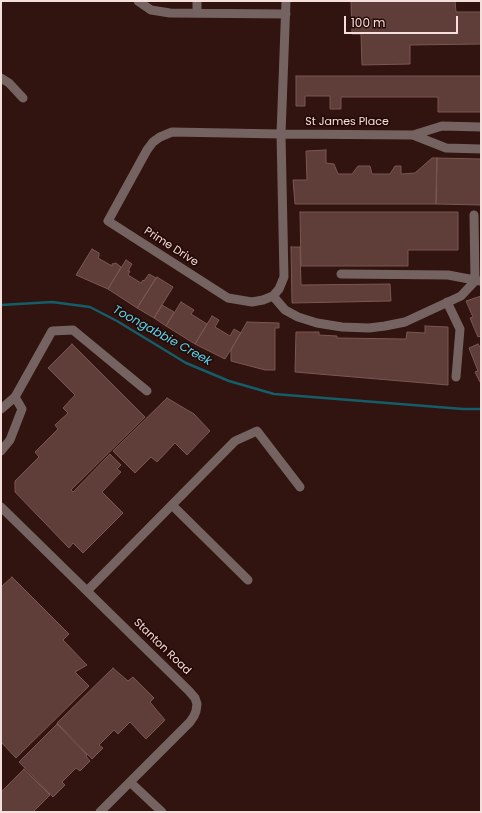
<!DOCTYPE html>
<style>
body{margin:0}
#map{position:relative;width:482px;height:813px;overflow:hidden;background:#311310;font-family:Poppins,sans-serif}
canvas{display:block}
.frame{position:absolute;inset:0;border:2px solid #f5dfdc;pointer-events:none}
.scale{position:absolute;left:344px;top:16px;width:114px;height:18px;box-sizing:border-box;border:2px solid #f5dfdc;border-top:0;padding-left:5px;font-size:12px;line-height:14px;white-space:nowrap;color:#f5dfdc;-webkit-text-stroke:3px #260a07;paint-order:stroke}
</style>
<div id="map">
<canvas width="482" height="813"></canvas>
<div class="frame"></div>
<div class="scale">100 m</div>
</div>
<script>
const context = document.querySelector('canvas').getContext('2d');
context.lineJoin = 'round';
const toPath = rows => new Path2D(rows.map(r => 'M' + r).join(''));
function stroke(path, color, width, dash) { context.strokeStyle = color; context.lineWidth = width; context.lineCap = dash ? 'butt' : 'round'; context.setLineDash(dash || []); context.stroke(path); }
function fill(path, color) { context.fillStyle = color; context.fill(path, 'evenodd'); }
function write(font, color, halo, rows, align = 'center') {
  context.font = font + ' Poppins,sans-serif'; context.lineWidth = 3.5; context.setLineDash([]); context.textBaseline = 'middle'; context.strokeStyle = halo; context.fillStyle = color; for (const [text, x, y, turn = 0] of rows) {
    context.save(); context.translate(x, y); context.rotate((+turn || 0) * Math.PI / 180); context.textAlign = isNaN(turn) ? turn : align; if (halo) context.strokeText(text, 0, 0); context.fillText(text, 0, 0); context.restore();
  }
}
stroke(toPath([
 [1,305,52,302,90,307,117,321,186,363,229,381,274,394,463,409,481,409]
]), '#145e69', 2.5);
const building = toPath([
 [351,1,455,1,456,12,481,12,481,44,410,45,410,64,362,65,361,34,352,34,351,1],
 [296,76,481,76,481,112,438,112,438,97,341,97,341,109,330,109,330,96,305,96,305,106,296,106,296,76],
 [326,150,326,163,334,164,338,174,352,174,358,166,370,166,372,174,390,174,395,166,401,166,401,174,415,173,432,158,437,158,436,204,295,204,293,180,307,180,306,151,326,150],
 [437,158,481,159,481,205,436,204,437,158],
 [300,212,458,212,458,250,408,250,408,266,301,266,300,212],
 [291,247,300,247,301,285,390,284,391,301,292,303,291,247],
 [92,249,99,253,99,256,98,258,112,266,112,264,116,263,121,267,108,289,76,275,92,249],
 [126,260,132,264,128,271,130,271,128,275,141,283,143,280,144,281,149,274,156,278,137,308,108,289,126,260],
 [157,277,173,287,154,318,137,308,157,277],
 [481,296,481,336,478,337,470,318,473,317,466,301,481,296],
 [181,302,194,310,191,314,207,324,195,344,166,326,181,302],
 [162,305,174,312,166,326,154,318,162,305],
 [212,316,219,320,215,327,230,336,234,329,241,333,225,359,195,344,212,316],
 [247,322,279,323,279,328,275,328,275,370,265,370,231,361,231,350,247,322],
 [425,326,448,327,448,385,295,372,296,332,319,332,319,335,337,336,337,338,406,339,407,332,425,333,425,326],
 [72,344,145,417,71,490,73,492,110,454,121,465,117,469,121,472,102,492,123,513,83,553,73,543,69,548,15,492,15,481,39,457,35,452,58,429,55,425,68,413,63,408,75,395,48,368,72,344],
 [478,344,480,347,481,347,481,382,480,382,475,372,478,371,469,348,478,344],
 [167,398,194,414,210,431,187,455,175,443,157,462,151,457,135,473,113,451,167,398],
 [12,577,69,634,63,640,87,665,75,672,89,686,16,758,1,742,1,587,12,577],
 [113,668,128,681,133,677,154,698,150,702,165,720,146,739,130,722,118,734,114,730,99,745,103,748,92,759,57,723,113,668],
 [57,724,87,755,86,756,90,761,80,771,76,768,62,782,65,785,53,797,19,762,57,724],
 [24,769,50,795,34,811,35,812,1,812,1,792,24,769]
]);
fill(building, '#5f3d38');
stroke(building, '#7b5751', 1);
stroke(toPath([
 [138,1,151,10,170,13,286,14],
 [286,1,281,134,284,277,279,289,273,296,263,300,252,302,228,298,108,221,147,150,153,142,160,137,172,132,281,134,413,135,442,126,481,127],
 [197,13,197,1],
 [1,78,9,83,23,98],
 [413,135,446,148,481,149],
 [341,274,448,275,480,281],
 [273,296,285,310,298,317,317,323,342,327,369,328,385,326,405,322,461,296,475,281,474,215],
 [447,302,460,329,456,377],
 [15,397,52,331,73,330,147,391],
 [1,409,15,397,22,409,10,440,1,451],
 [172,505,248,580],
 [1,507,189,691,195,698,197,704,196,711,194,716,190,722,100,812],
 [87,591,235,441,257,431,300,487],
 [130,782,162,812]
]), '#746360', 9);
write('11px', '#f5dfdc', '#260a07', [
 ["St James Place",347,122],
 ["Prime Drive",171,247,33],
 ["Stanton Road",162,647,44]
]);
write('italic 12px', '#54d9ef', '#260a07', [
 ["Toongabbie Creek",162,336,29]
]);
</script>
